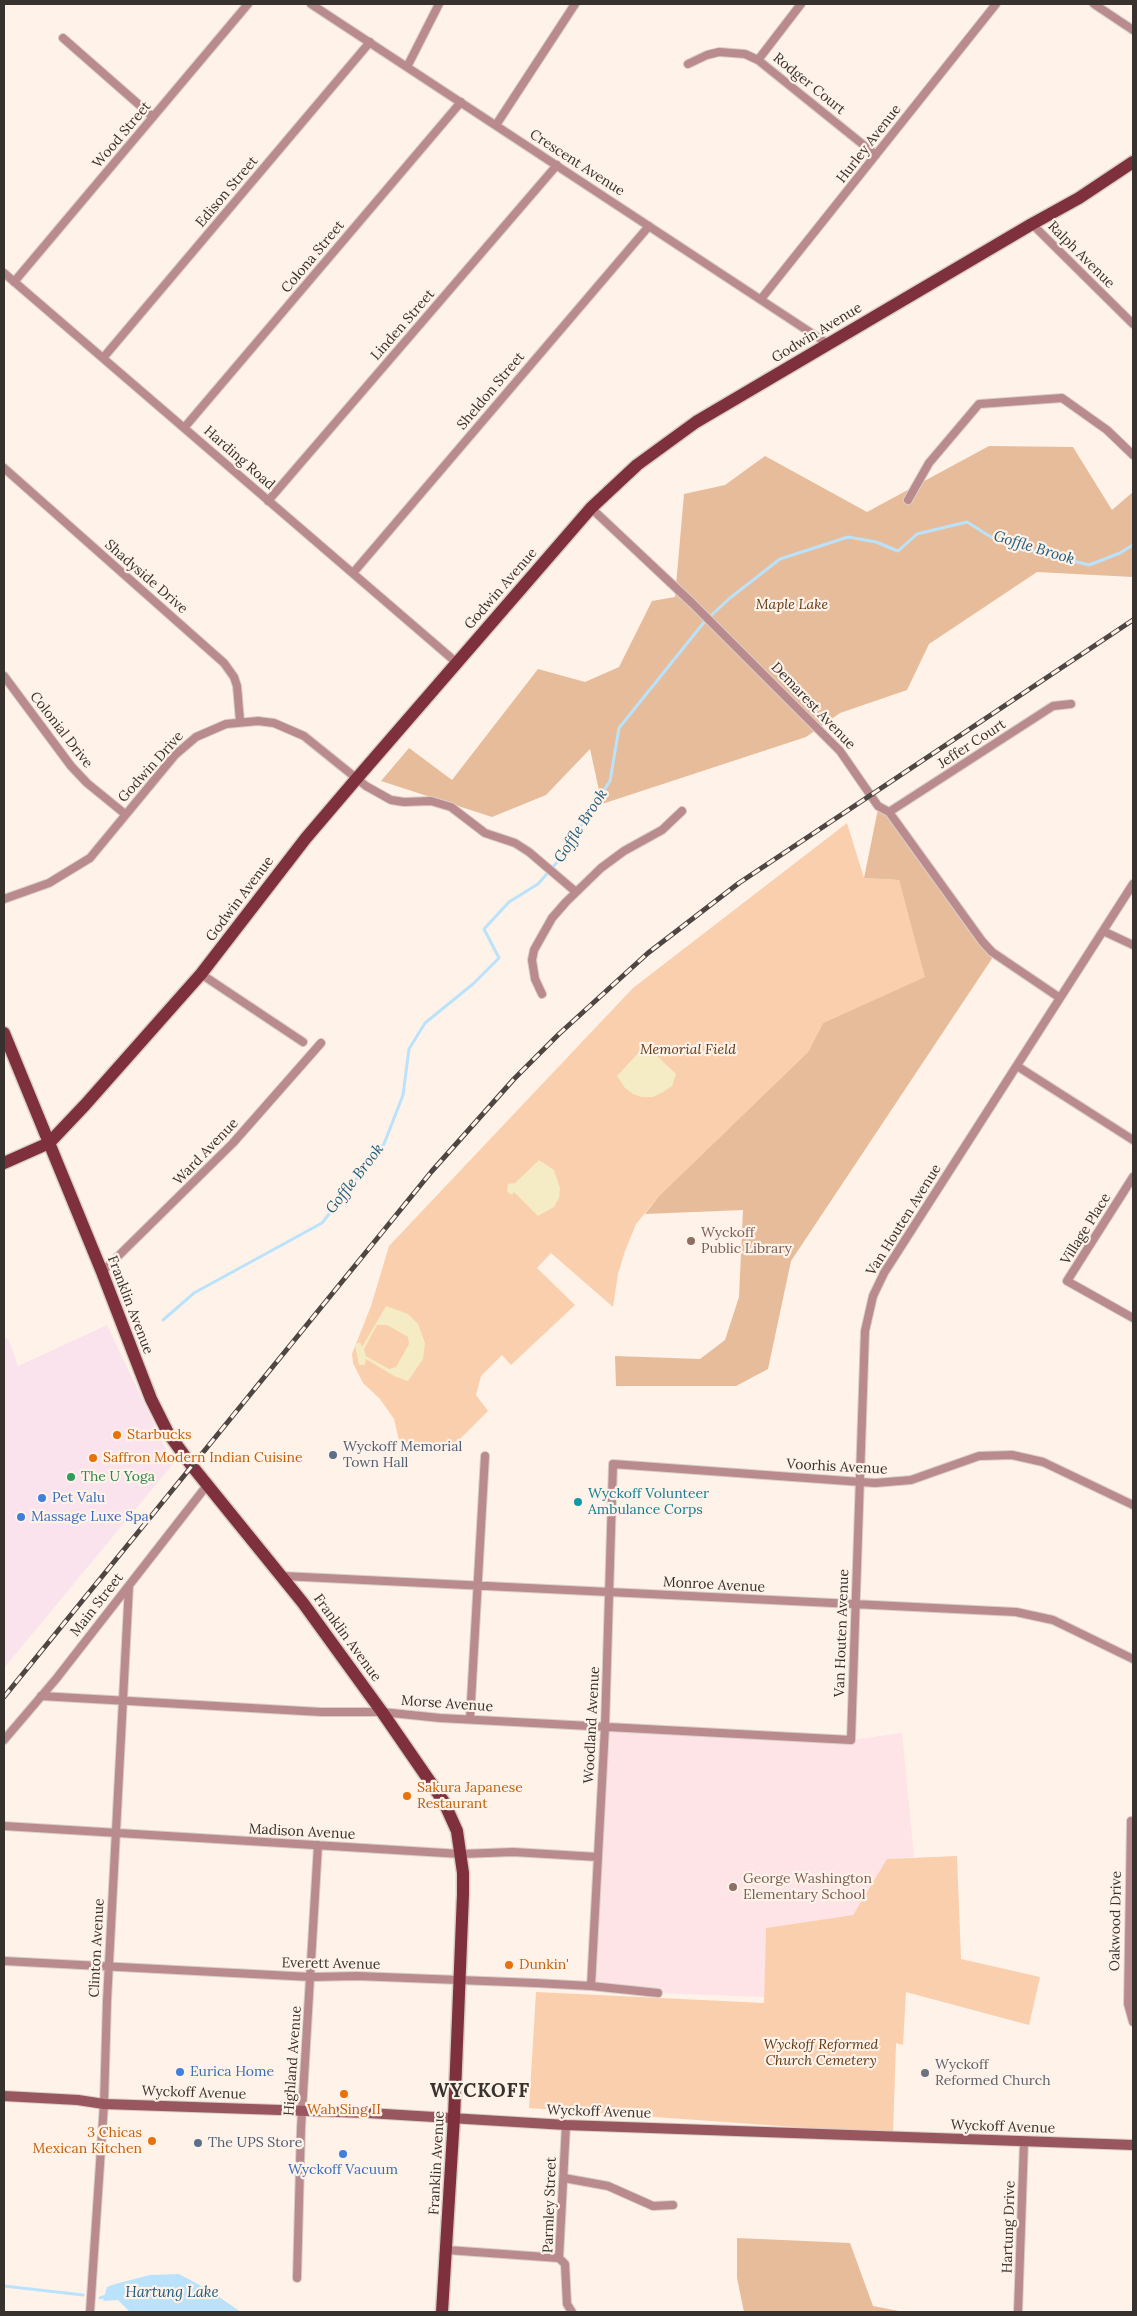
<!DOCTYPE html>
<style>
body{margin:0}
#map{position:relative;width:1137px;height:2316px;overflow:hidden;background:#fef2e9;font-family:Lora,serif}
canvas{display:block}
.frame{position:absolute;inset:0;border:5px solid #38322e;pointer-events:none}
</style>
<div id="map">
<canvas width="1137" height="2316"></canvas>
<div class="frame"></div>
</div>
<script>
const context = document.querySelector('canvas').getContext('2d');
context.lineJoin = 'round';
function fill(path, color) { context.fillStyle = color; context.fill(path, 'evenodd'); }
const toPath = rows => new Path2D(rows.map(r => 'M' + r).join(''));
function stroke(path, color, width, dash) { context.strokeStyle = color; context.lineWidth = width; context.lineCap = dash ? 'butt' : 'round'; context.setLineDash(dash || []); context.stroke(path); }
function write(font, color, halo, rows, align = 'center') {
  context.font = font + ' Lora,serif'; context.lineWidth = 4.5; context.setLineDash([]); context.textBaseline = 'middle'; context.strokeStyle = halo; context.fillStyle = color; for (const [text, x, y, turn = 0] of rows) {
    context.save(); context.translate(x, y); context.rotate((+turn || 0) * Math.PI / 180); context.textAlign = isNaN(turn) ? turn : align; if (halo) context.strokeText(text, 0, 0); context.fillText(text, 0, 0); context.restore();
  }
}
fill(toPath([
 [107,1325,173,1464,4,1668,4,1340,8,1338,18,1366]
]), '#fbe3ee');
fill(toPath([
 [605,1727,851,1740,902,1733,914,1857,887,1859,853,1915,766,1928,765,1997,658,1993,591,1986]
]), '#fee3e7');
fill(toPath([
 [847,823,864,878,899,880,926,977,823,1023,808,1052,659,1196,636,1224,625,1251,618,1274,613,1307,551,1253,537,1268,575,1305,511,1365,502,1355,481,1376,476,1395,488,1411,458,1441,440,1448,402,1453,394,1419,380,1399,363,1383,353,1363,352,1354,371,1306,389,1246,633,988],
 [957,1856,961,1959,1040,1977,1029,2025,906,1992,903,2045,896,2043,893,2134,529,2108,536,1992,764,2003,766,1928,853,1915,887,1859]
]), '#facfae');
fill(toPath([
 [989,446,1073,447,1112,510,1133,492,1133,577,1037,572,929,644,907,690,840,713,806,737,602,804,590,749,546,795,492,817,381,781,409,748,452,780,538,669,585,682,619,667,652,601,675,597,684,494,725,485,765,456,867,512],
 [879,804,995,954,791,1261,768,1369,736,1386,616,1386,615,1356,700,1359,725,1340,739,1297,743,1210,645,1214,659,1196,808,1052,823,1023,925,977,899,880,864,878],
 [737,2238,850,2243,873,2306,904,2312,744,2312,737,2278]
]), '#e7bc9a');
fill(toPath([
 [644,1042,650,1042,652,1051,676,1074,672,1086,663,1092,653,1097,642,1097,633,1094,625,1088,617,1076,640,1051],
 [539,1160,554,1170,560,1188,559,1198,554,1207,538,1216,514,1192,512,1195,507,1192,508,1184,515,1183],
 [386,1306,408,1314,418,1324,425,1343,423,1359,408,1381,394,1376,366,1359,365,1365,359,1365,355,1345,360,1342,362,1347],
 [377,1325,387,1325,408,1337,409,1344,396,1367,393,1368,389,1369,366,1356,364,1349]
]), '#f5ebc5');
fill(toPath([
 [179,2274,209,2290,241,2312,130,2312,118,2300,103,2301,107,2287,115,2284,150,2275]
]), '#bae3fb');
stroke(toPath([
 [163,1320,194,1293,322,1223,384,1144,403,1095,409,1049,425,1023,473,984,499,958,484,929,509,902,538,884,559,860,610,781,619,728,705,621,730,598,780,559,848,537,876,542,898,551,917,534,967,522,991,537,1030,550,1089,565,1120,553,1133,545],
 [4,2286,83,2295],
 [100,2298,109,2295]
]), '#bae3fb', 3);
const street = toPath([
 [311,4,828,344],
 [1094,4,1133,30],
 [63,38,153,117],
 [758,60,801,4],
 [688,64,707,55,719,52,745,54,758,60,876,155],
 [407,67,439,4],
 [496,125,575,4],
 [1032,224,1133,324],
 [4,273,457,663],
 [14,282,248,4],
 [761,299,996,4],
 [103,358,370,42],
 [184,428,461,102],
 [4,468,224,663,234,677,237,686,240,721],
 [908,500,929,463,979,404,1062,398,1107,430,1133,455],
 [268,501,557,165],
 [591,508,692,603,840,751,878,806,889,812,982,941,992,952,1060,998],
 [353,573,649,226],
 [4,676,71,766,87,783,125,814],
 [889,812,1053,706,1071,704],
 [4,899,49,883,90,858,175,755,196,737,226,724,258,721,274,723,304,736,366,786,391,800,404,802,431,801,451,807,485,833,515,843,529,852,576,892],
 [1103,931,1133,945],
 [201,974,303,1042],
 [542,994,535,979,532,960,534,950,552,918,566,902,601,868,624,851,662,830,682,811],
 [1017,1066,1133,1140],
 [1133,1177,1067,1281,1133,1318],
 [102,1272,233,1143,321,1043],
 [283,1576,1016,1612,1053,1620,1133,1659],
 [41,1696,321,1712,382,1712,440,1718,851,1740,865,1331,873,1296,884,1273,1133,884],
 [470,1719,485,1456],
 [4,1740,56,1679,208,1484],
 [1131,1821,1128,2004,1133,2022],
 [4,1826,461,1854,513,1852,598,1857],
 [4,1961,311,1977,357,1976,535,1983,591,1986,658,1993],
 [591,1986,605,1727,613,1464,875,1483,911,1480,979,1456,1012,1455,1043,1462,1133,1505],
 [566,2125,559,2258,565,2264,567,2304,572,2312],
 [564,2178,608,2186,653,2206,673,2205],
 [447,2250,559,2258],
 [297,2278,301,2128,318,1845],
 [90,2312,104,2104,107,2001,129,1586],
 [1018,2312,1024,2142]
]);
const secondary = toPath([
 [4,2096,78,2100,104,2104,368,2113,566,2125,1133,2145]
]);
const primary = toPath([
 [4,1033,102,1272,151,1399,168,1433,192,1466,303,1603,382,1712,444,1802,457,1831,463,1873,463,1894,454,2117,442,2312],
 [4,1163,49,1143,85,1105,201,974,306,838,358,777,591,508,637,465,696,422,1032,224,1079,198,1133,162]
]);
stroke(street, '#dacfc7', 10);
stroke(secondary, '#dacfc7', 12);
stroke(primary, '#dacfc7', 15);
stroke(street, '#b98a8e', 8);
stroke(secondary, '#98565e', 10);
stroke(primary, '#7e303c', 12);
const rail = toPath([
 [4,1697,432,1171,514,1079,559,1034,648,953,739,883,1133,620]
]);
stroke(rail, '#4d4642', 5);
stroke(rail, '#fef2e9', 3, [9]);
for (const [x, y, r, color] of [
 [691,1241,5,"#8d6e63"],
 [117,1435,5,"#e8710a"],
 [333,1455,5,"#5c6f8a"],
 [93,1458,5,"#e8710a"],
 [71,1477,5,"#2e9e5b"],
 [42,1498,5,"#3f7fe0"],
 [578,1502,5,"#0f9aa8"],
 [21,1517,5,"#3f7fe0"],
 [407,1796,5,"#e8710a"],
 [733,1887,5,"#8d6e63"],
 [509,1965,5,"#e8710a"],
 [180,2072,5,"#3f7fe0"],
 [925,2073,5,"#6b7280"],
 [344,2094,5,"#e8710a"],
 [152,2141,5,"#e8710a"],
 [198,2143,5,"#5c6f8a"],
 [343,2154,5,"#3f7fe0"]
]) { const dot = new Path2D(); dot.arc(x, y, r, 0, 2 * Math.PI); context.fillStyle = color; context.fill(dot); stroke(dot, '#fef2e9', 2); }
write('14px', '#38322e', '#fef2e9', [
 ["Rodger Court",809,84,39],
 ["Wood Street",122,135,-50],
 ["Hurley Avenue",869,144,-52],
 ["Crescent Avenue",577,163,33],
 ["Edison Street",227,192,-50],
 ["Ralph Avenue",1081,255,45],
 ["Colona Street",313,257,-50],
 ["Linden Street",403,325,-49],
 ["Godwin Avenue",817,333,-31],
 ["Sheldon Street",491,391,-50],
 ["Harding Road",239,458,41],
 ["Shadyside Drive",146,577,41],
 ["Godwin Avenue",501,589,-49],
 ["Demarest Avenue",813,706,46],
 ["Colonial Drive",61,730,52],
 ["Jeffer Court",972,744,-33],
 ["Godwin Drive",151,767,-48],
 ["Godwin Avenue",240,899,-53],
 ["Ward Avenue",206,1152,-46],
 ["Van Houten Avenue",904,1220,-58],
 ["Village Place",1086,1229,-58],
 ["Franklin Avenue",130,1305,69],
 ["Voorhis Avenue",837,1467,3],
 ["Monroe Avenue",714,1585,3],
 ["Main Street",97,1605,-52],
 ["Van Houten Avenue",842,1633,-88],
 ["Franklin Avenue",347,1638,54],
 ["Morse Avenue",447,1704,4],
 ["Woodland Avenue",592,1725,-87],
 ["Madison Avenue",302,1832,3],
 ["Oakwood Drive",1116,1921,-89],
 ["Clinton Avenue",97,1948,-87],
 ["Everett Avenue",331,1964,1],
 ["Highland Avenue",293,2061,-86],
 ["Wyckoff Avenue",194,2093,2],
 ["Wyckoff Avenue",599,2112,2],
 ["Wyckoff Avenue",1003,2127,2],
 ["Franklin Avenue",437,2163,-87],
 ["Parmley Street",550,2205,-88],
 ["Hartung Drive",1009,2227,-88]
]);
write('italic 14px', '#613711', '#fef2e9', [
 ["Maple Lake",792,605],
 ["Memorial Field",688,1050],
 ["Wyckoff Reformed",821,2045],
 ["Church Cemetery",821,2061]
]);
write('14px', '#785e54', '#fef2e9', [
 ["Wyckoff",701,1233],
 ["Public Library",701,1249],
 ["George Washington",743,1879],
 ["Elementary School",743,1895]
], 'left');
write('14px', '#c56008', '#fef2e9', [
 ["Starbucks",127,1435],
 ["Saffron Modern Indian Cuisine",103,1458],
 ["Sakura Japanese",417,1788],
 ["Restaurant",417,1804],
 ["Dunkin'",519,1965],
 ["Wah Sing II",344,2110,"center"],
 ["3 Chicas",142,2133,"right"],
 ["Mexican Kitchen",142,2149,"right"]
], 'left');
write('14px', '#4e5e75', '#fef2e9', [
 ["Wyckoff Memorial",343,1447],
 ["Town Hall",343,1463],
 ["The UPS Store",208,2143]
], 'left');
write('14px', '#27864d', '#fef2e9', [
 ["The U Yoga",81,1477]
], 'left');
write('14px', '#0d838f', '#fef2e9', [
 ["Wyckoff Volunteer",588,1494],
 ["Ambulance Corps",588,1510]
], 'left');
write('14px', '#366cbe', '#fef2e9', [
 ["Pet Valu",52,1498],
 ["Massage Luxe Spa",31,1517],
 ["Eurica Home",190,2072],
 ["Wyckoff Vacuum",343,2170,"center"]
], 'left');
write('14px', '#5b616d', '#fef2e9', [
 ["Wyckoff",935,2065],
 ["Reformed Church",935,2081]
], 'left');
write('italic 15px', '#1e5c7a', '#fef2e9', [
 ["Goffle Brook",1034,548,17],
 ["Goffle Brook",581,826,-57],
 ["Goffle Brook",355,1179,-52],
 ["Hartung Lake",172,2293]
]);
context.letterSpacing = '1px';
write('bold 19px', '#38322e', '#fef2e9', [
 ["WYCKOFF",480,2092]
]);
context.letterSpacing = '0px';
</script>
